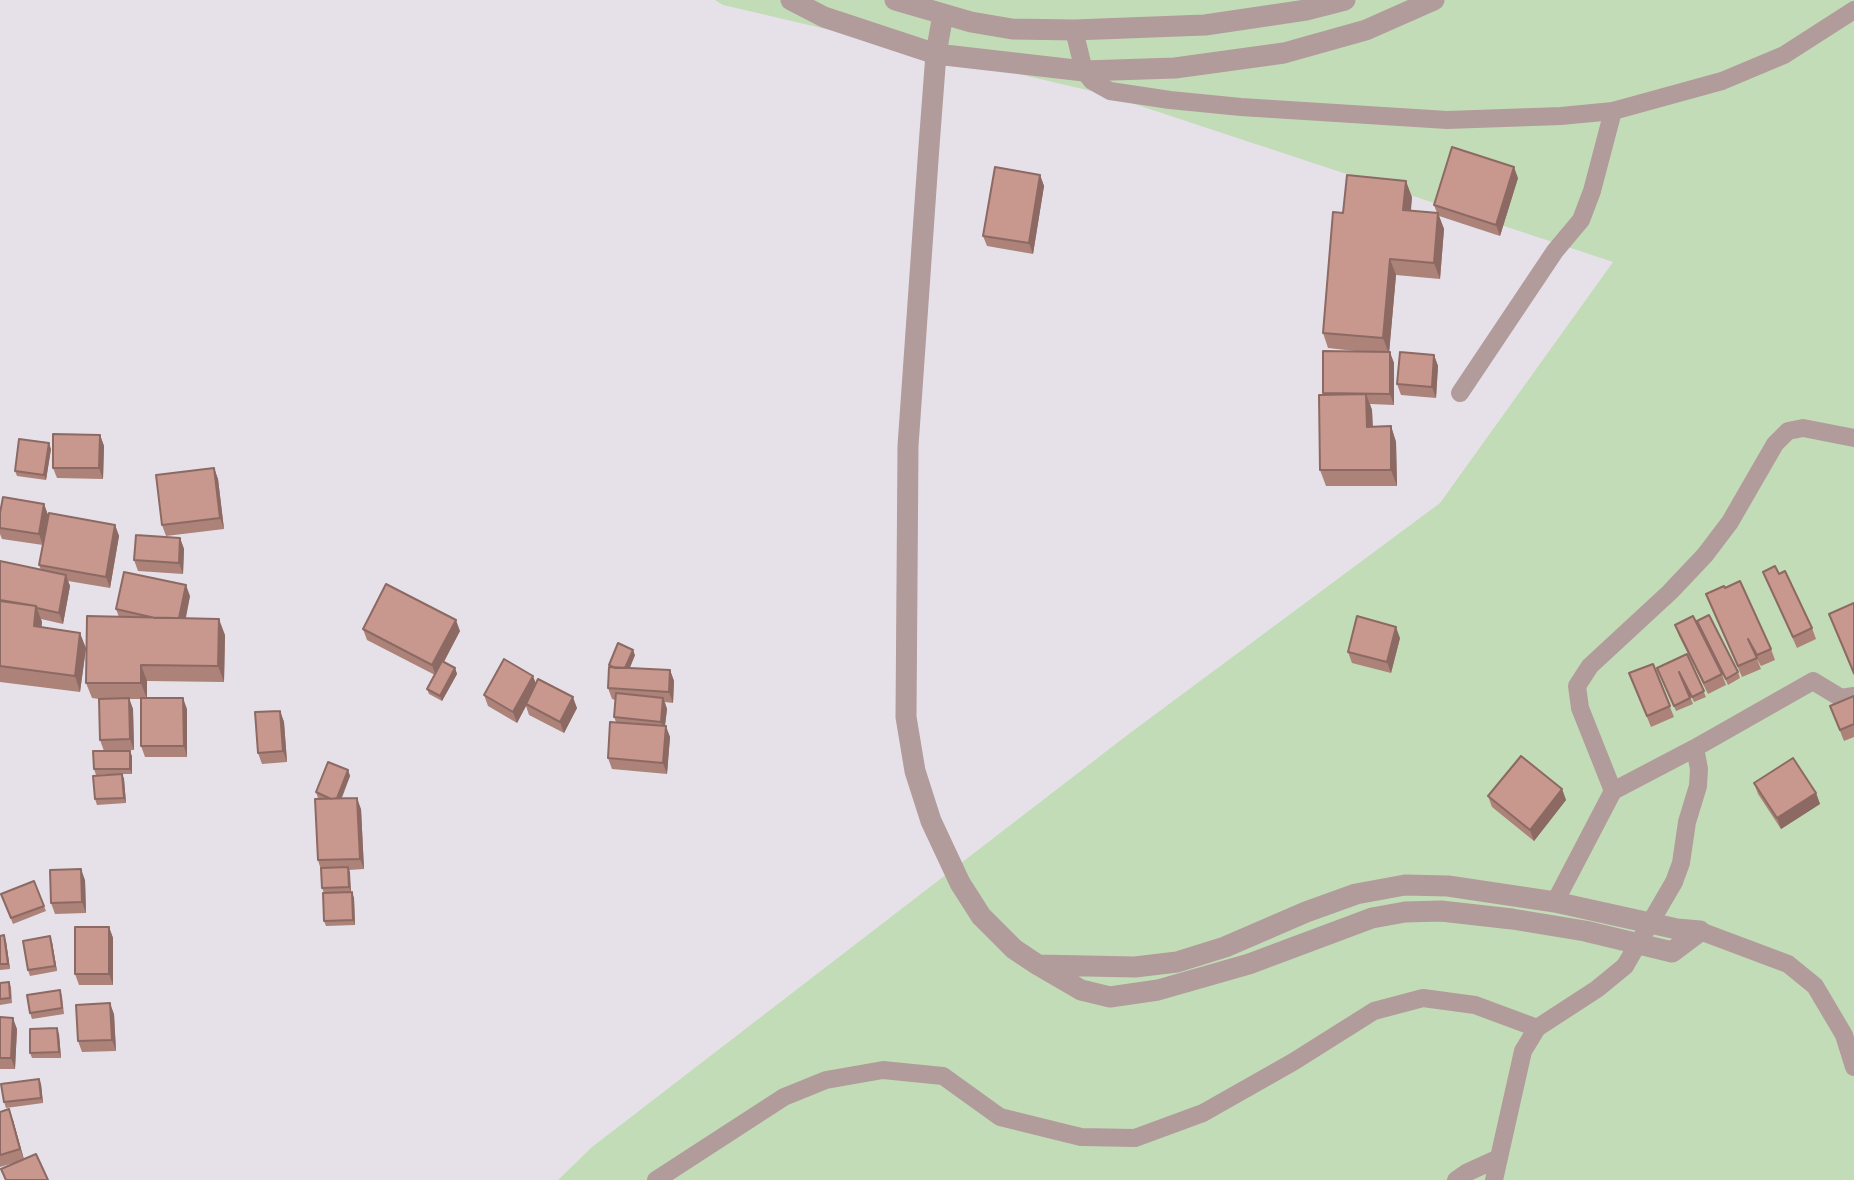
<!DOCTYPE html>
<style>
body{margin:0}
canvas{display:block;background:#e6e1e9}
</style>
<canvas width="1854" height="1180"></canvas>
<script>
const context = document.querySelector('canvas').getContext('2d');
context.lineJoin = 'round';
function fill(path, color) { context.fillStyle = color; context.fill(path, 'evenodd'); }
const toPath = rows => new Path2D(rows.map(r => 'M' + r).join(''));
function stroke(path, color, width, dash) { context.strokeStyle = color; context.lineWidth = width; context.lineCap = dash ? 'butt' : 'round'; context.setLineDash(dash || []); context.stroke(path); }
fill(toPath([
 [715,0,1854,0,1854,1180,558,1180,592,1147,1130,733,1440,503,1613,262,1104,94,723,5]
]), '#c3dcb8');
stroke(toPath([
 [1074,30,1084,71,1092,81,1110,91,1170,100,1241,107,1447,120,1561,116,1613,111,1722,81,1784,55,1854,10],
 [1460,393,1555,251,1581,220,1592,191,1613,111],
 [1695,748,1813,681,1841,698,1854,696],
 [1613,791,1580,708,1577,686,1590,666,1670,592,1705,555,1730,522,1775,444,1788,431,1803,428,1854,438],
 [1555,902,1613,791,1695,748,1699,769,1698,786,1687,822,1681,863,1674,882],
 [1700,931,1788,964,1815,986,1844,1035,1854,1067],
 [656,1180,784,1097,826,1080,883,1070,943,1076,1000,1117,1081,1137,1135,1138,1203,1113,1293,1062,1374,1011,1423,998,1475,1005,1537,1028],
 [1456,1180,1466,1173,1499,1158],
 [1494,1180,1523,1051,1537,1028,1597,989,1625,966]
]), '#b29b9b', 18);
stroke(toPath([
 [791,0,824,17,936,54,1084,71,1175,68,1284,53,1366,30,1434,0],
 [895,0,971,22,1012,29,1074,30,1205,25,1306,10,1345,0],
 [943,14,936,54,929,146,908,446,906,717,915,771,931,821,960,883,981,916,1014,949,1038,965,1081,990,1110,997,1158,990,1249,964,1372,918,1405,912,1441,911,1512,919,1585,931,1672,952,1700,931],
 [1038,965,1135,967,1177,962,1225,947,1306,912,1356,894,1405,885,1448,886,1555,902,1677,929,1700,931]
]), '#b29b9b', 21);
stroke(toPath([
 [1625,966,1674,882]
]), '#b29b9b', 18);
fill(toPath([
 [1040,175,1044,186,1033,254,987,246,983,236],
 [1518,178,1500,236,1439,216,1444,229,1440,279,1396,275,1389,352,1394,363,1394,405,1370,404,1372,410,1373,426,1391,426,1396,442,1397,486,1326,486,1320,470,1323,393,1364,352,1328,348,1323,333,1343,213,1412,197,1411,211,1437,213,1434,205],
 [1434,355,1438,366,1436,398,1401,395,1397,384],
 [100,435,104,446,103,479,57,478,53,468],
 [51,449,46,480,17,476,15,471],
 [214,468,218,479,224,529,166,536,162,525],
 [44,504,48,515,45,533,115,525,119,536,110,588,68,581,70,586,63,624,41,619,42,622,41,627,86,648,80,692,0,682,0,561,41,570,39,565,43,545,2,539,0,534,0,513],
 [180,538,184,549,183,574,138,571,134,560],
 [1763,572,1779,574,1812,628,1816,639,1797,648],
 [1706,594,1771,649,1775,660,1761,666,1757,659,1761,669,1742,677],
 [190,596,186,618,225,635,224,682,147,681,147,698,187,709,187,757,145,757,141,746,141,699,129,699,133,709,134,750,104,751,100,740,99,699,92,698,86,683,119,617,116,609],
 [1854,603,1854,676,1829,614],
 [1675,625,1722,674,1726,685,1708,694,1679,636],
 [1699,626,1738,672,1740,678,1728,685],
 [363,629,460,631,444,662,455,668,457,674,442,701,429,694,427,689,435,675,367,640],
 [1400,638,1391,673,1352,663,1348,652],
 [1687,654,1706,697,1694,702,1684,682,1693,704,1676,711,1657,668],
 [635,655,630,668,670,670,674,681,673,703,665,702,667,709,665,726,670,737,667,774,612,769,608,758,616,722,614,717,615,700,612,699,608,688,610,667,609,665],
 [1653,664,1674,717,1651,727,1629,673],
 [533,676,536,684,577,708,564,733,529,715,526,706,517,723,488,706,484,695],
 [1854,696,1854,737,1844,741,1830,706],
 [280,711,284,722,287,762,262,764,258,753],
 [132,756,132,774,122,774,124,779,126,803,97,805,95,799,116,774,96,775,94,769],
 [348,770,350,776,342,798,361,809,364,869,349,870,351,892,354,898,355,925,326,926,324,921,324,893,322,888,321,870,318,860,320,799,318,798,316,792],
 [1754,783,1816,793,1820,804,1781,829,1758,794],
 [1562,789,1566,800,1534,841,1492,807,1488,796],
 [85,880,86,913,55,914,51,903],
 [34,881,46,911,13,924,1,894],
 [109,927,113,938,113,985,79,985,75,974],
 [0,936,6,941,10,969,0,970],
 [52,942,57,971,30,976,28,970],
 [9,982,11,987,12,1003,0,1005,0,983],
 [60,990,62,996,64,1014,32,1019,30,1013],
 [114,1014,116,1051,82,1052,78,1041],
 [0,1017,17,1029,15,1069,0,1069],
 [59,1034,61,1058,32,1058,30,1053],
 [41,1084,43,1103,6,1108,4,1102],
 [0,1112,13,1120,24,1159,48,1180,5,1180,1,1169,20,1161,0,1167]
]), '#ac8279');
fill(toPath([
 [1514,167,1518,178,1500,236,1496,225],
 [1040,175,1044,186,1033,254,1029,243],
 [1406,181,1412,197,1409,226,1403,210],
 [1438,213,1444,229,1440,279,1434,263],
 [1390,259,1396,275,1389,354,1383,338],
 [1390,352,1394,363,1394,405,1390,394],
 [1434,355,1438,366,1436,398,1432,387],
 [1366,394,1372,410,1373,443,1367,427],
 [1391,426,1396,442,1397,486,1391,470],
 [100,435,104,446,103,479,99,468],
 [49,443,51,449,46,480,44,475],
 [214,468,218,479,224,529,220,518],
 [44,504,48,515,43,545,39,534],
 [115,525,119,536,110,588,106,577],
 [180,538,184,549,183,574,179,563],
 [66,575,70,586,63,624,59,613],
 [186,585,190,596,182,634,179,623],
 [36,606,42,622,40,642,34,626],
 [219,619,225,635,224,682,218,666],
 [456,620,460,631,436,676,432,665],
 [1396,627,1400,638,1391,673,1387,662],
 [80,633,86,648,80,692,75,676],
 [633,650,635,655,626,676,624,671],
 [141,665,147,681,147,699,141,683],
 [455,668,457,674,442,701,440,696],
 [670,670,674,681,673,703,669,692],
 [533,676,537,687,526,704,526,706,517,723,513,712],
 [573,697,577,708,564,733,560,722],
 [129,698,133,709,134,750,130,739],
 [183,698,187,709,187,757,184,746],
 [663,698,667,709,664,733,661,722],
 [280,711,284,722,287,762,283,751],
 [666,726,670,737,667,774,663,763],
 [130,751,132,756,132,774,130,769],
 [348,770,350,776,338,806,336,801],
 [122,774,124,779,126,803,124,798],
 [1562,789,1566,800,1534,841,1530,830],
 [1816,793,1820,804,1781,829,1777,818],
 [357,798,361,809,364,869,360,859],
 [348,867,350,872,351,893,349,887],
 [81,869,85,880,86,913,82,902],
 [352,892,354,898,355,925,353,920],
 [109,927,113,938,113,985,109,974],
 [4,935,6,941,10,969,8,964],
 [50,936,52,942,57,971,55,966],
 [110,1003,114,1014,116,1051,112,1040],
 [13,1018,17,1029,15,1069,11,1058],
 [57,1028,59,1034,61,1058,59,1052],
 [39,1079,41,1084,43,1103,41,1098],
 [9,1109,13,1120,24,1160,20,1149]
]), '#8c6a63');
const building = toPath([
 [1452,147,1514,167,1496,225,1434,205,1452,147],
 [995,167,1040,175,1029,243,983,236,995,167],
 [1347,175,1406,181,1403,210,1438,213,1434,263,1390,259,1383,338,1323,333,1333,212,1343,213,1347,175],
 [1323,351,1390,352,1390,394,1323,393,1323,351],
 [1400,352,1434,355,1432,387,1397,384,1400,352],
 [1366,394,1367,427,1391,426,1391,470,1320,470,1319,395,1366,394],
 [53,434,100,435,99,468,53,468,53,434],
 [19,439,49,443,44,475,15,471,19,439],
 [214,468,220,518,162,525,156,475,214,468],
 [3,497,44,504,39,534,0,528,0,513,3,497],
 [49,513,115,525,106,577,39,565,49,513],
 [136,535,180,538,179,563,134,560,136,535],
 [0,561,66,575,59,613,37,608,36,606,0,600,0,561],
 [1775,566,1779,574,1785,571,1812,628,1793,637,1763,572,1775,566],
 [124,572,186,585,179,618,155,618,116,609,124,572],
 [1740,581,1771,649,1757,655,1748,639,1757,658,1738,666,1706,594,1724,586,1725,588,1740,581],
 [386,584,456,620,432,665,363,629,386,584],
 [0,601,36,606,34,626,80,633,75,676,0,666,0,601],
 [1854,603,1854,673,1829,614,1854,603],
 [1709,615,1738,672,1726,679,1697,621,1709,615],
 [87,616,219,619,218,666,141,665,141,683,86,683,87,616],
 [1357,616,1396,627,1387,662,1348,652,1357,616],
 [1693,616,1722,674,1704,683,1675,625,1693,616],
 [618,643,633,650,625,668,615,668,609,665,618,643],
 [1687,654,1704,691,1692,697,1679,672,1690,698,1674,706,1657,668,1687,654],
 [504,659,533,676,513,712,484,695,504,659],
 [442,661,455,668,440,696,427,689,442,661],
 [1653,664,1670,706,1647,716,1629,673,1653,664],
 [609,667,670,670,669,692,608,688,609,667],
 [538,679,573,697,560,722,526,704,538,679],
 [616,693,663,698,661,722,614,717,616,693],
 [1854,696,1854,724,1840,730,1830,706,1854,696],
 [129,698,130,739,100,740,99,699,129,698],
 [141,698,183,698,184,746,141,746,141,698],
 [280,711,283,751,258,753,255,712,280,711],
 [610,722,666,726,663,763,608,758,610,722],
 [93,751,130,751,130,769,94,769,93,751],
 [1521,756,1562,789,1530,830,1488,796,1521,756],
 [1793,758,1816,793,1777,818,1754,783,1793,758],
 [328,762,348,770,337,798,331,799,316,792,328,762],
 [122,774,124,798,95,799,93,776,122,774],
 [357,798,360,859,318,860,315,799,357,798],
 [348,867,349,887,322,888,321,868,348,867],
 [81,869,82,902,51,903,50,870,81,869],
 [34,881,44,906,11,918,1,894,34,881],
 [352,892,353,920,324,921,323,893,352,892],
 [75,927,109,927,109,974,75,974,75,927],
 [4,935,8,964,0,964,0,936,4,935],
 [50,936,55,966,28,970,23,941,50,936],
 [9,982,10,998,0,999,0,983,9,982],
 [60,990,62,1008,30,1013,27,995,60,990],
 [110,1003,112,1040,78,1041,76,1005,110,1003],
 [0,1017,13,1018,11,1058,0,1058,0,1017],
 [57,1028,59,1052,30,1053,30,1029,57,1028],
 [39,1079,41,1098,4,1102,1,1084,39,1079],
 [9,1109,20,1149,0,1155,0,1112,9,1109],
 [36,1154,48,1180,6,1180,1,1169,36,1154]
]);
fill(building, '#c8978d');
stroke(building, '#8c6a63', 2);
</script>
